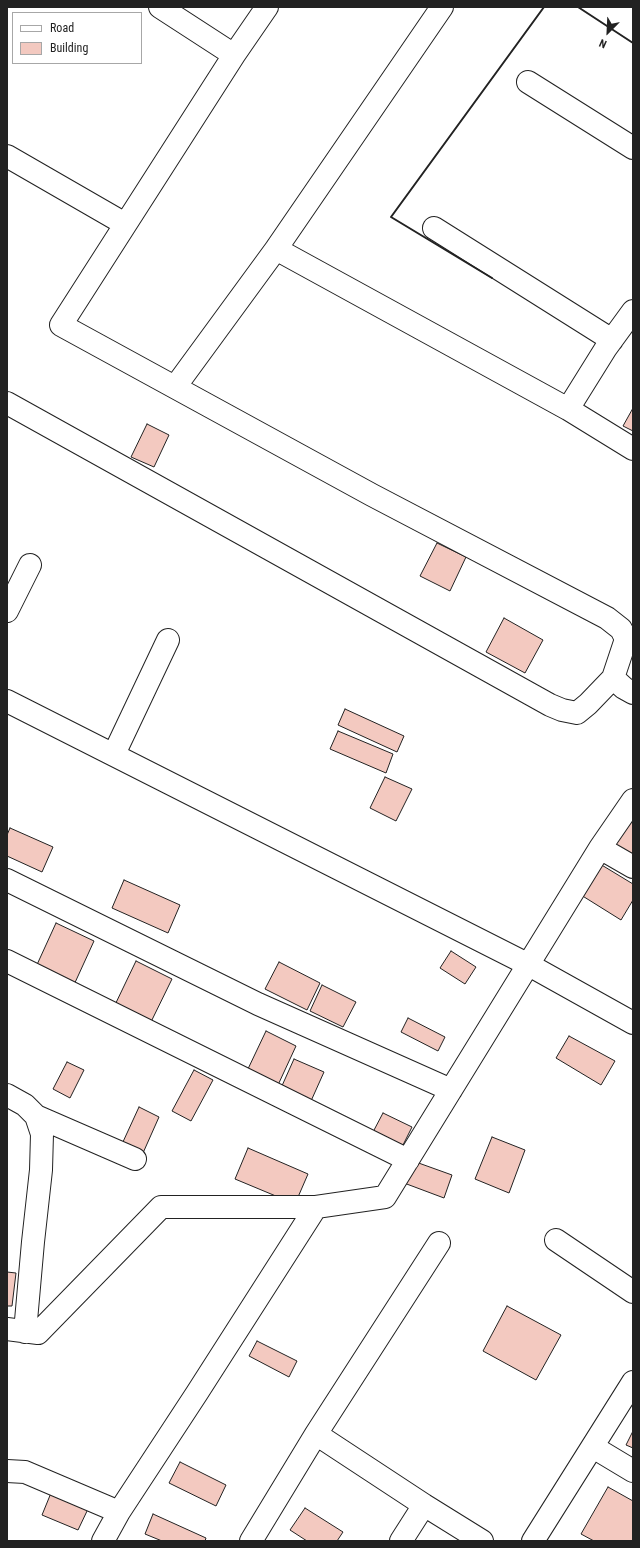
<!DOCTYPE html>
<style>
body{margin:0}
#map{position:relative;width:640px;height:1548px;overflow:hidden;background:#fff;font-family:"Roboto Condensed",sans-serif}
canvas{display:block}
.frame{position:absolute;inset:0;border:8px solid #222;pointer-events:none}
.legend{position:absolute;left:12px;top:12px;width:130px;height:52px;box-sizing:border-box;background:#fff;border:1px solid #a7a7a7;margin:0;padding:5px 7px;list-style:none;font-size:12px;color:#222}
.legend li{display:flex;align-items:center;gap:8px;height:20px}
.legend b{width:20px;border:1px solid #a7a7a7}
.north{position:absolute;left:588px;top:12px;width:40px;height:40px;-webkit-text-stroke:3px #fff;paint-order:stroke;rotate:204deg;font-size:11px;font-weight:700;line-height:16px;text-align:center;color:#222}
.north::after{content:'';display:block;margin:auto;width:14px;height:18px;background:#222;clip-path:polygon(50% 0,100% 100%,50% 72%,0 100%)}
</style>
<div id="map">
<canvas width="640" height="1548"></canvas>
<div class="frame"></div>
<ul class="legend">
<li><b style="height:5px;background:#fff"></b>Road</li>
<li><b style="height:11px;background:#f3c9c0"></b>Building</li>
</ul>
<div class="north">N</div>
</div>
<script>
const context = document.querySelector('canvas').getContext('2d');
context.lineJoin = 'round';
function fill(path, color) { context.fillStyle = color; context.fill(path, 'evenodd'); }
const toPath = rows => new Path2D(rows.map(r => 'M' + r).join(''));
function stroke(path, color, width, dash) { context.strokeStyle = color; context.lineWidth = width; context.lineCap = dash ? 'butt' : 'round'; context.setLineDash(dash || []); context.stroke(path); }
const building = toPath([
 [633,408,633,431,623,426,633,408],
 [147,424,169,435,154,467,131,457,147,424],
 [437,543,466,557,450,591,420,576,437,543],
 [504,618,543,640,525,673,486,652,504,618],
 [345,709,404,736,397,752,338,725,345,709],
 [338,731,393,754,386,773,330,749,338,731],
 [385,777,412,789,396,821,370,808,385,777],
 [633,813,633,857,613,844,633,813],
 [10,828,53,847,42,872,7,856,7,835,10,828],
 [600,864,633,884,633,900,621,920,581,895,600,864],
 [124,880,180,905,168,933,112,908,124,880],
 [56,923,94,941,73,987,35,969,56,923],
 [451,951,476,967,465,984,440,968,451,951],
 [136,961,172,979,149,1026,113,1009,136,961],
 [279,962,320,983,307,1010,265,989,279,962],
 [322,985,356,1002,343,1027,310,1011,322,985],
 [408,1018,445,1037,438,1051,401,1032,408,1018],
 [266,1031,296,1046,278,1085,247,1071,266,1031],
 [569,1036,615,1061,601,1085,556,1058,569,1036],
 [294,1059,324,1072,311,1101,281,1088,294,1059],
 [67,1062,84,1070,70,1098,53,1089,67,1062],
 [194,1070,213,1080,191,1121,172,1111,194,1070],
 [139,1107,159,1117,143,1153,122,1144,139,1107],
 [383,1113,412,1127,402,1147,373,1132,383,1113],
 [492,1137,525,1150,509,1193,475,1179,492,1137],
 [248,1148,308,1174,295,1204,235,1179,248,1148],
 [413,1161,452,1175,444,1198,404,1183,413,1161],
 [7,1272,16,1273,12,1306,7,1306,7,1272],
 [507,1306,561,1335,536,1380,483,1351,507,1306],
 [257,1341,297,1361,289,1377,249,1356,257,1341],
 [633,1431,633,1448,626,1445,633,1431],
 [180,1462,226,1485,216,1506,169,1483,180,1462],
 [608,1487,633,1501,633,1541,594,1541,581,1534,608,1487],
 [51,1493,88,1509,78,1530,42,1515,51,1493],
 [305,1508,343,1532,337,1541,307,1541,290,1530,305,1508],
 [153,1514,206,1538,205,1541,162,1541,145,1534,153,1514]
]);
fill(building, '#f3c9c0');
stroke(building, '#222', 1);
const street = toPath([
 [160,7,234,55],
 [267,7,234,55,61,325,372,495,607,618,621,629,626,639,613,678,624,688,633,693],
 [528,82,633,148],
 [7,156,125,224],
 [434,228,612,340],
 [276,249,568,409,633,449],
 [175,387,276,249,442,7],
 [7,403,550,705,562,710,577,713,588,704,613,678],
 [568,409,606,348,633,311],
 [7,611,30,565],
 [7,701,529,965,633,1023],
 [114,754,168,640],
 [600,848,633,867],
 [7,880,258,1004,451,1090],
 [7,961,408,1160],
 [7,1095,25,1105,36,1116,42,1134,41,1170,33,1242,25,1332],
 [36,1116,135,1159],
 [556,1240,633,1292],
 [7,1329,38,1333,161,1207,316,1207,385,1197,600,848,633,800],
 [316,1434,424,1505,482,1541],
 [593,1447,633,1471],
 [7,1471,25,1472,119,1512],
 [103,1541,119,1512,197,1393,316,1207],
 [251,1541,316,1434,439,1243],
 [401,1541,424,1505],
 [533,1541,633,1382]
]);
stroke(street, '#222', 24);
stroke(street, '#fff', 22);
stroke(toPath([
 [578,7,633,43],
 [492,278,391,217,544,7]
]), '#222', 2);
</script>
